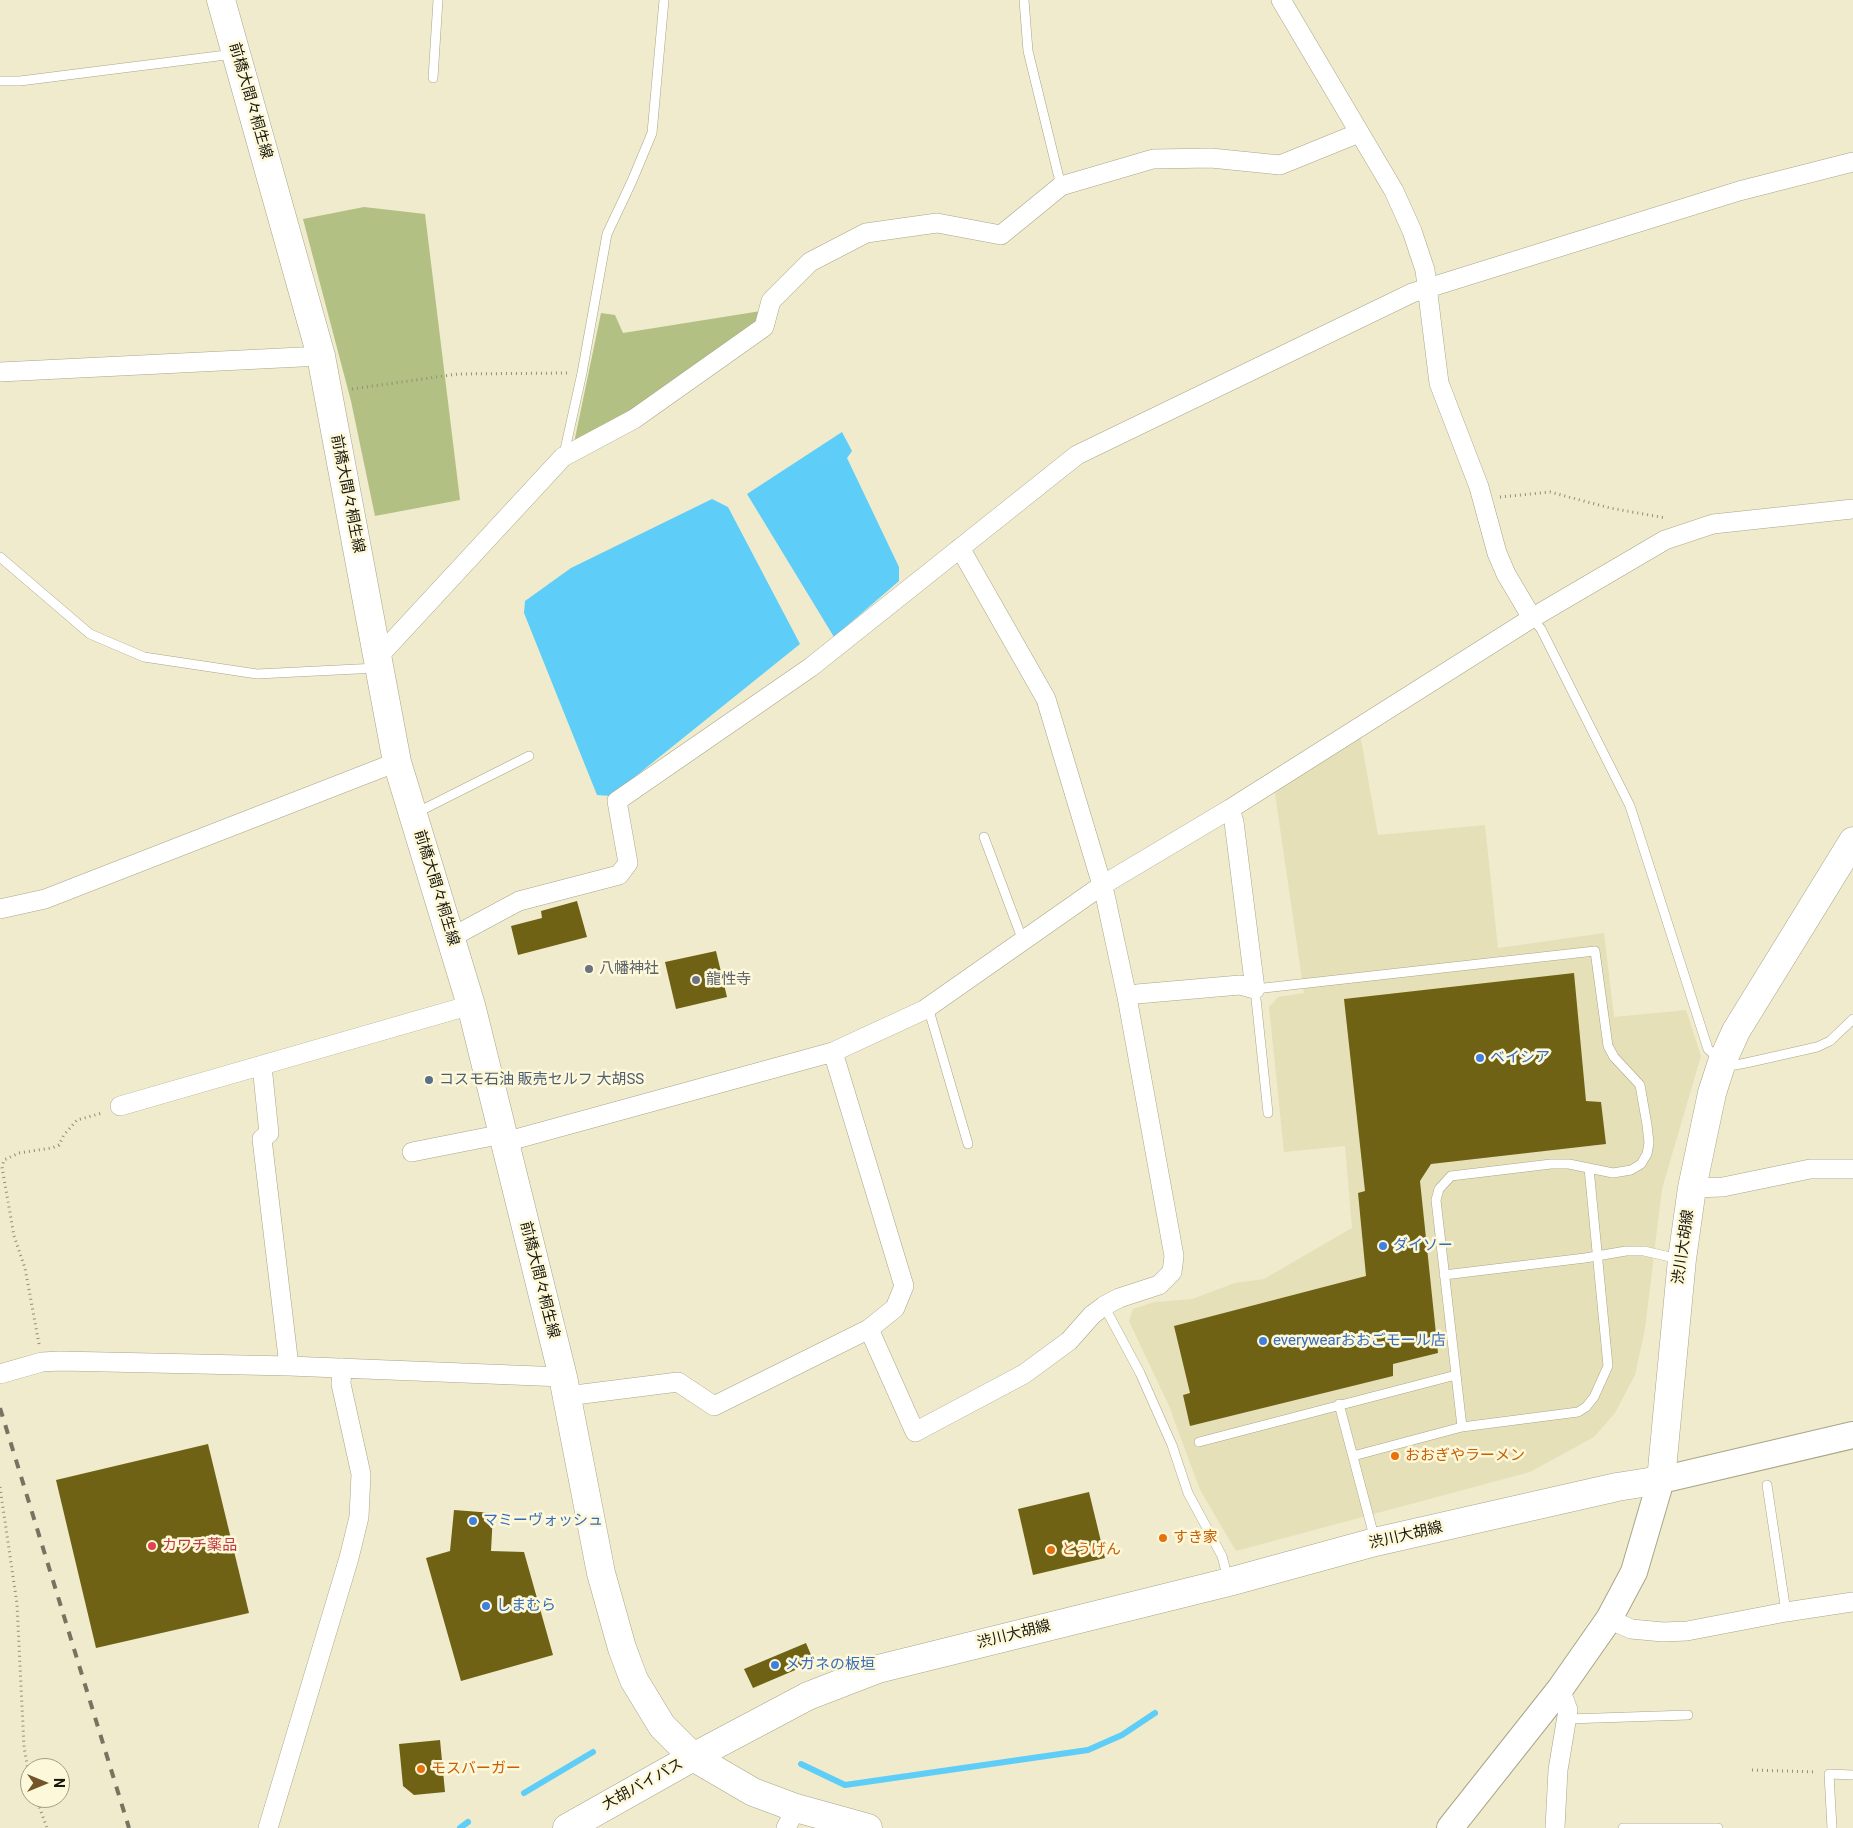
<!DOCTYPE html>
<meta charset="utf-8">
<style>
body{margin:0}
#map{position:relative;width:1853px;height:1828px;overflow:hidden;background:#efebcc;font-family:Roboto,sans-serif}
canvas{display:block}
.north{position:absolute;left:20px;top:1758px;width:50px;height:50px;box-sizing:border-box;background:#fdf8d9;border:1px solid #a19e87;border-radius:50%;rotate:90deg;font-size:14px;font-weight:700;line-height:20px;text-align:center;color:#18170c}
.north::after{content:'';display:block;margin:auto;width:18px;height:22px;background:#74552a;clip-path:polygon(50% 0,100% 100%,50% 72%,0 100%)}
</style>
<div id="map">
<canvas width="1853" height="1828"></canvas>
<div class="north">N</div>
</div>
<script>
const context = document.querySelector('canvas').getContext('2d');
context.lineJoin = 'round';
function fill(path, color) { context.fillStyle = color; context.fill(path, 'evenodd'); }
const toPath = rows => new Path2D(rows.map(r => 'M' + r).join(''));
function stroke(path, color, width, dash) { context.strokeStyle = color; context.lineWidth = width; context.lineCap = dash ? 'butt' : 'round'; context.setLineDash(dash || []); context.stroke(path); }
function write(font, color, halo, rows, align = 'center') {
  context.font = font + ' Roboto,"Noto Sans JP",sans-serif'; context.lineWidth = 5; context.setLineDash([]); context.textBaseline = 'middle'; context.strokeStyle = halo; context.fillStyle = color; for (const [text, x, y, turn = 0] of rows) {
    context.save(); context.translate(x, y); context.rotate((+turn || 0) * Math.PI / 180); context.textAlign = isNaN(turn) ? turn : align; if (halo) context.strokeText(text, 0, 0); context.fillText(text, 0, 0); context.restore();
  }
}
fill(toPath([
 [1360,734,1378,835,1485,825,1498,948,1604,933,1614,1017,1686,1010,1701,1056,1662,1189,1645,1329,1635,1375,1615,1413,1594,1437,1530,1472,1236,1551,1200,1490,1169,1406,1129,1321,1133,1309,1155,1302,1192,1299,1235,1283,1264,1279,1352,1228,1345,1146,1284,1152,1269,1007,1278,997,1304,993,1274,787]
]), '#e6e0b9');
fill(toPath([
 [364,207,425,214,460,500,375,516,351,401,303,219],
 [761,311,754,326,631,415,574,443,601,313,615,315,623,333]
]), '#b2c084');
fill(toPath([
 [842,432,852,451,847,458,899,567,899,581,834,637,747,494],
 [712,499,728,507,800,644,611,796,597,795,524,613,525,601,571,568]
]), '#5ecdf8');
stroke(toPath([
 [801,1764,845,1785,1088,1750,1122,1735,1155,1713],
 [524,1793,593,1752],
 [460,1828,468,1822]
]), '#5ecdf8', 6);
fill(toPath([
 [577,901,587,937,518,955,511,926,542,918,541,911],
 [716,951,727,997,676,1009,665,962],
 [1574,973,1586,1101,1601,1102,1606,1144,1431,1164,1420,1181,1438,1353,1393,1364,1393,1376,1190,1426,1183,1395,1190,1393,1174,1326,1366,1276,1358,1193,1365,1191,1344,999],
 [208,1444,249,1613,96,1648,56,1480],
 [1089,1492,1105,1558,1033,1575,1018,1509],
 [454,1510,493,1513,491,1551,524,1552,553,1655,461,1681,426,1558,450,1551],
 [806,1643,814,1662,753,1688,744,1669],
 [440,1740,445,1792,414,1795,403,1786,399,1744]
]), '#6f6215');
const lane = toPath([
 [1024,0,1028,51,1061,186],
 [433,78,438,0],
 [0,81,20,81,234,54],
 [564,454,582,373,607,234,632,181,652,133,664,0],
 [0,557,90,634,144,657,257,674,377,668],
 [1532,618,1541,629,1630,806,1708,1049,1722,1062,1735,1065,1746,1063,1817,1047,1830,1041,1853,1019],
 [416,813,529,756],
 [984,837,1023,941],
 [928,1007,968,1144],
 [1268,1113,1255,989,1595,951,1608,1046,1614,1057,1640,1085,1647,1125,1649,1143,1647,1154,1641,1164,1631,1170,1613,1173,1569,1164,1551,1164,1451,1176,1439,1189,1436,1200,1462,1427],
 [1444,1275,1585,1258,1626,1251,1644,1251,1679,1259],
 [1104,1306,1140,1373,1172,1445,1188,1493,1222,1556,1228,1579],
 [1339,1404,1375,1540],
 [1199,1442,1456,1375],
 [1353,1456,1462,1427,1578,1412,1586,1407,1594,1397,1608,1366,1589,1168],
 [1767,1485,1786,1612],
 [1568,1719,1688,1715],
 [1623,1828,1718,1828],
 [1832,1828,1829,1774,1853,1775]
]);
const street = toPath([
 [1281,0,1394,191,1412,231,1425,270,1439,383,1479,487,1497,553,1506,574,1532,618],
 [0,372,321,356],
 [378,657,563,457,634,419,764,327,771,301,810,262,866,233,937,223,1001,235,1061,186,1153,159,1211,158,1280,165,1359,133],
 [0,909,45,899,397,762],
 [452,937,519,901,619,875,628,863,617,801,811,667,1077,455,1412,293,1739,191,1853,162],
 [1127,997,1137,994,1240,985,1255,989,1234,822,1230,809],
 [262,1066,269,1133,262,1139,289,1366],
 [120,1106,471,1005],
 [505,1142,833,1052,924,1010,1101,886,1230,809,1532,618,1665,540,1713,524,1853,509],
 [412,1152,503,1134],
 [1692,1188,1723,1187,1810,1169,1853,1169],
 [869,1329,915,1432,1024,1374,1069,1341,1092,1315,1104,1306,1119,1298,1159,1285,1172,1272,1174,1256,1127,997,1105,895,1046,699,960,548],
 [0,1374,42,1362,60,1361,289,1366,563,1377],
 [567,1396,678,1382,714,1406,869,1329,895,1308,904,1286,833,1052],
 [1609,1619,1631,1629,1663,1632,1687,1631,1786,1612,1853,1602],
 [268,1828,349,1558,359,1517,361,1474,341,1384,342,1368],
 [786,1828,796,1808],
 [1555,1828,1558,1770,1568,1710,1560,1689]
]);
const secondary = toPath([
 [1450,1828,1560,1689,1609,1619,1634,1572,1661,1480,1853,1435]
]);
const primary = toPath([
 [221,0,321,356,397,762,471,1005,563,1377,601,1573,622,1648,634,1680,662,1726,693,1757,753,1792,796,1808,868,1828],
 [567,1828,693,1757,808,1696,878,1669,1229,1582,1375,1542,1617,1487,1661,1480,1682,1259,1692,1188,1712,1093,1722,1062,1736,1031,1853,841]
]);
stroke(lane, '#a9a588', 10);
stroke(street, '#a9a588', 20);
stroke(secondary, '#a9a588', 28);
stroke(primary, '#a9a588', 29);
stroke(toPath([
 [352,389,458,374,569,373],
 [1500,497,1550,492,1610,508,1666,518],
 [39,1344,25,1268,14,1236,2,1167,4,1160,19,1153,52,1148,59,1145,64,1135,77,1120,102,1113],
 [0,1487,17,1604,24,1747,30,1781],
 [1752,1770,1816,1772],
 [36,1798,47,1828]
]), '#918f78', 3, [1, 4]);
stroke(lane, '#fff', 9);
stroke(street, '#fff', 19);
stroke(secondary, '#fff', 26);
stroke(primary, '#fff', 28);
stroke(toPath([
 [0,1408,129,1828]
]), '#767460', 4, [9, 9]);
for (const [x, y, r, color] of [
 [589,969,5,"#6b7280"],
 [696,980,5,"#6b7280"],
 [1480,1058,5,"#3f7fe0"],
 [429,1080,5,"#5c6f8a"],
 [1383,1246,5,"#3f7fe0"],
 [1263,1341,5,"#3f7fe0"],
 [1395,1456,5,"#e8710a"],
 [473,1521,5,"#3f7fe0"],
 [1163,1538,5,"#e8710a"],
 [152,1546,5,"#e0444e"],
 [1051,1550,5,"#e8710a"],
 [486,1606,5,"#3f7fe0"],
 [775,1665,5,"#3f7fe0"],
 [421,1769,5,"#e8710a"]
]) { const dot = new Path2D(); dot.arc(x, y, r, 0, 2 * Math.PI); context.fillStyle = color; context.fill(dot); stroke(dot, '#fdf8d9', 2); }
write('15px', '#18170c', '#fdf8d9', [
 ["前橋大間々桐生線",250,101,74],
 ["前橋大間々桐生線",347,494,79],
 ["前橋大間々桐生線",436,888,73],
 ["渋川大胡線",1684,1247,-82],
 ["前橋大間々桐生線",539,1280,76],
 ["渋川大胡線",1406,1536,-13],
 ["渋川大胡線",1014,1635,-14],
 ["大胡バイパス",643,1785,-29]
]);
write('15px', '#5b616d', '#fdf8d9', [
 ["八幡神社",599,969],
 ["龍性寺",706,980]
], 'left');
write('15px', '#366cbe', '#fdf8d9', [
 ["ベイシア",1490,1058],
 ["ダイソー",1393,1246],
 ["everywearおおごモール店",1273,1341],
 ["マミーヴォッシュ",483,1521],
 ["しまむら",496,1606],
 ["メガネの板垣",785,1665]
], 'left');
write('15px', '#4e5e75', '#fdf8d9', [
 ["コスモ石油 販売セルフ 大胡SS",439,1080]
], 'left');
write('15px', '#c56008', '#fdf8d9', [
 ["おおぎやラーメン",1405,1456],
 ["すき家",1173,1538],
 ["とうげん",1061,1550],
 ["モスバーガー",431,1769]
], 'left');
write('15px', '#be3a42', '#fdf8d9', [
 ["カワチ薬品",162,1546]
], 'left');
</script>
